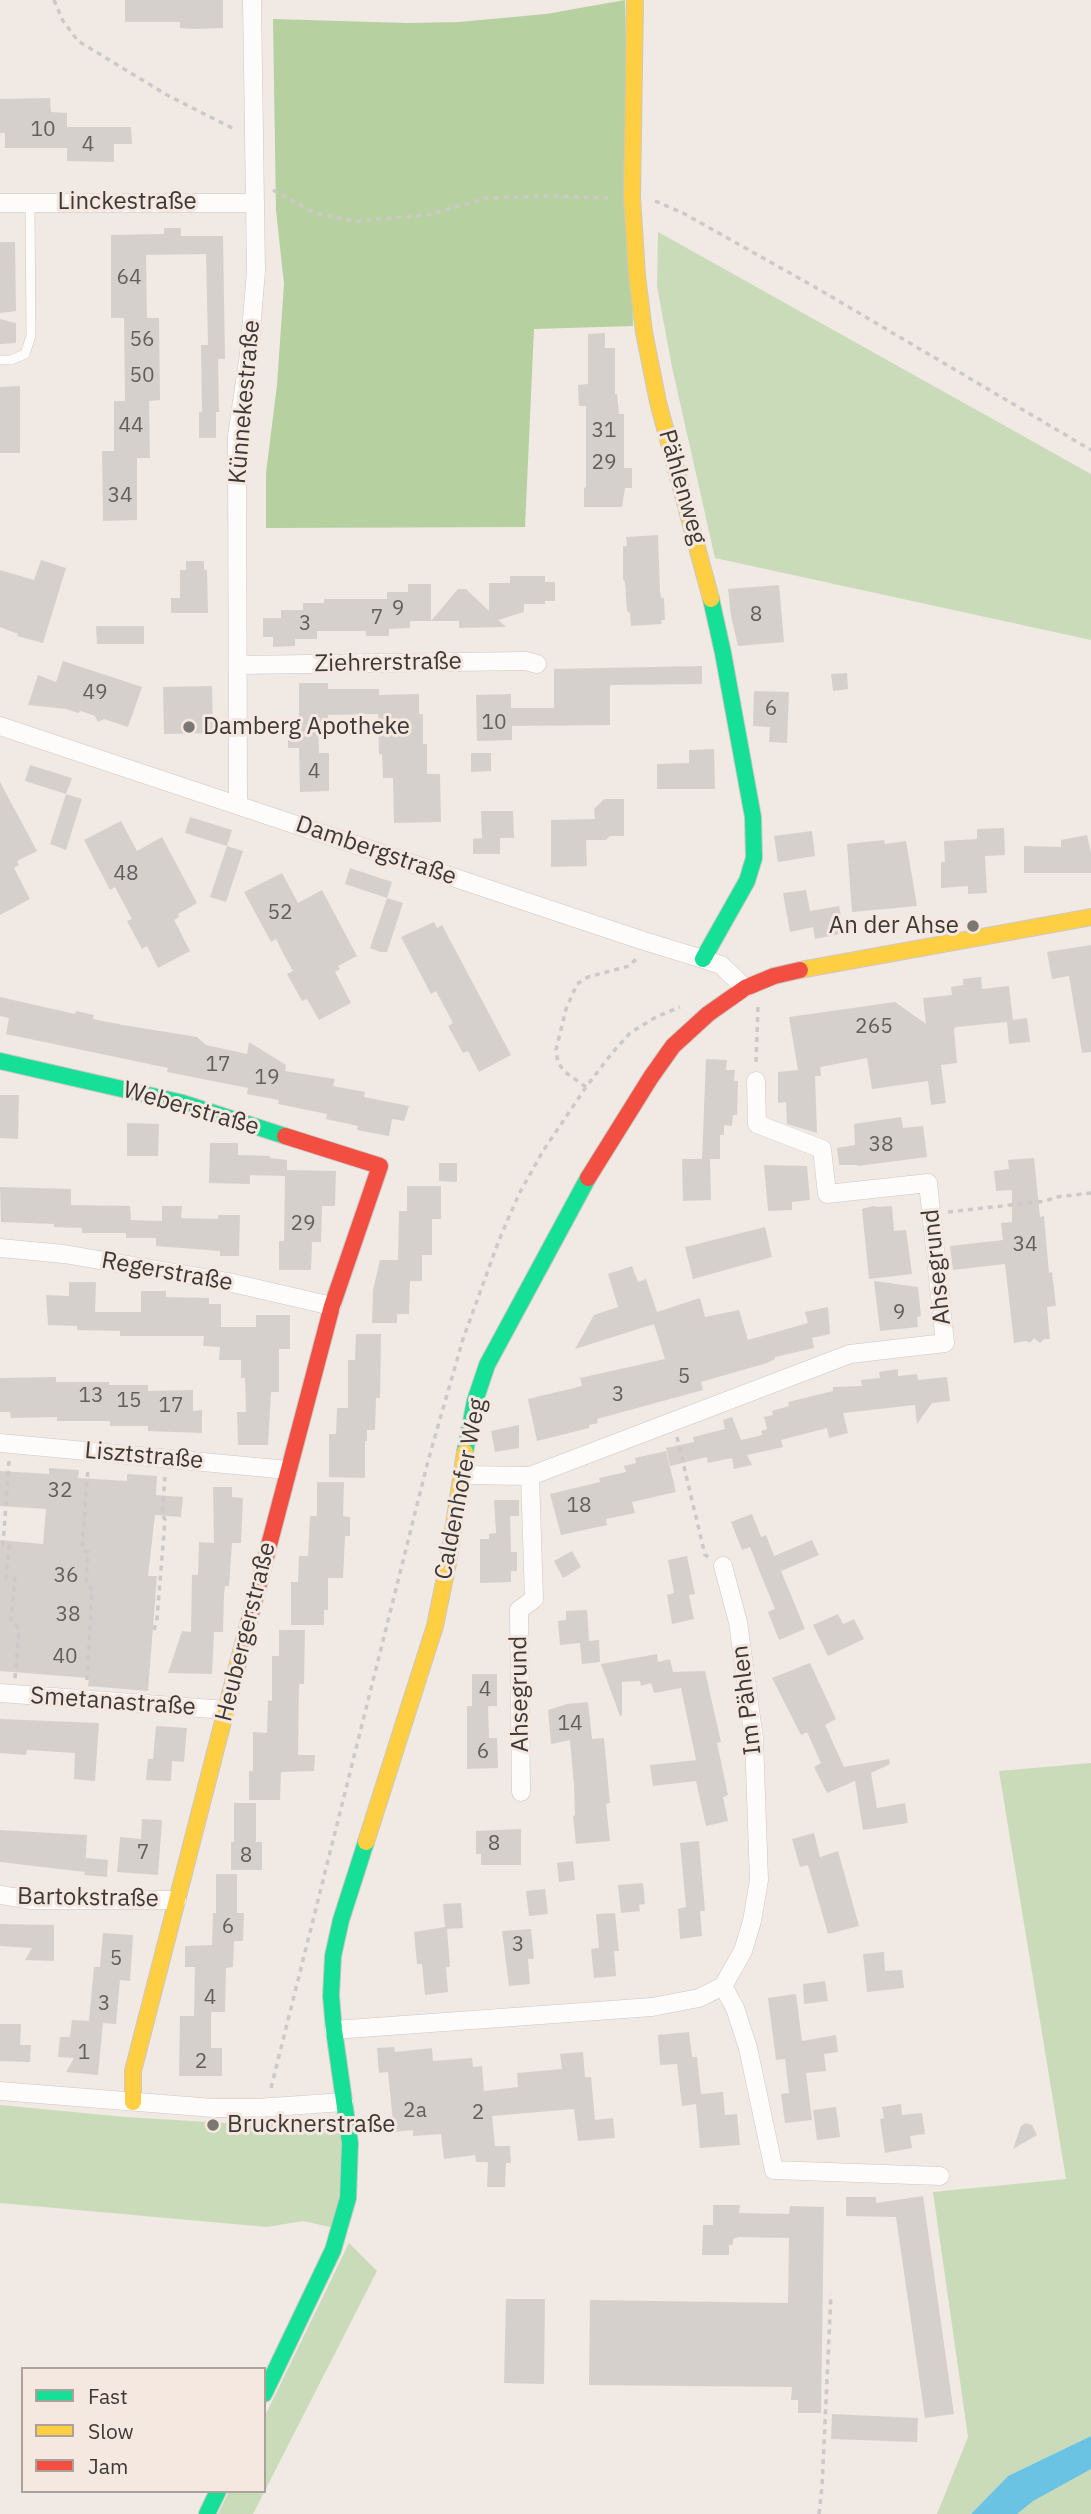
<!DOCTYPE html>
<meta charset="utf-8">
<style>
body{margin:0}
#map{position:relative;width:1091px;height:2514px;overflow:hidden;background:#f0e9e4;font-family:"IBM Plex Sans",sans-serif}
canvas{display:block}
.legend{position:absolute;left:21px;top:2367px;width:245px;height:126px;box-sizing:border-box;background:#f4e8e0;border:2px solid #aba29c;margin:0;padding:9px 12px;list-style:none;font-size:21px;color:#3d3936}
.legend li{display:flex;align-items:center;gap:14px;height:35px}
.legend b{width:35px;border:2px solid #aba29c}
</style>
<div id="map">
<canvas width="1091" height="2514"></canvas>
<ul class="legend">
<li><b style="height:9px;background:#16e098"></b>Fast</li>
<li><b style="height:9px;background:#ffcf43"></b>Slow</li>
<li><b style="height:9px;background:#f24e42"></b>Jam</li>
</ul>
</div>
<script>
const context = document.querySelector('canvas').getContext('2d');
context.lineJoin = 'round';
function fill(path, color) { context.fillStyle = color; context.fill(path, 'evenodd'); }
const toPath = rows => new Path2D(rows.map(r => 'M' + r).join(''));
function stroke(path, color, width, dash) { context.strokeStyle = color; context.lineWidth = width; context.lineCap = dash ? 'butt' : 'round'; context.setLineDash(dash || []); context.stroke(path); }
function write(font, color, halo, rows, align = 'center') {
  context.font = font + ' "IBM Plex Sans",sans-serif'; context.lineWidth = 6; context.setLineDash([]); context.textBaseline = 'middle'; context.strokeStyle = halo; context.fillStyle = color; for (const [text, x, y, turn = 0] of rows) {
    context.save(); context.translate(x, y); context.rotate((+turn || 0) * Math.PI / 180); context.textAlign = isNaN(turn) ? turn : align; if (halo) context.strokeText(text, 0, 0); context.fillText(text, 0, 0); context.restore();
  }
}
fill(toPath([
 [658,232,1091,474,1091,640,715,558,672,367,657,286],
 [1091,1763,1091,2436,1008,2476,971,2514,937,2514,968,2437,933,2192,1066,2179,999,1771],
 [0,2105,125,2117,241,2124,337,2120,344,2158,335,2228,303,2221,267,2227,0,2203],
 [349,2243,377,2271,253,2514,218,2514,229,2491,264,2491,264,2418],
 [1091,2462,1091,2514,1016,2514,1029,2500]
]), '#cadbb9');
fill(toPath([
 [625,0,633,326,534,329,525,527,266,528,266,473,277,385,284,284,276,210,273,19,407,23,459,22,546,14]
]), '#b6d09f');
fill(toPath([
 [1091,2436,1091,2469,1033,2501,1017,2514,971,2514,1008,2476]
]), '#6ac3e3');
fill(toPath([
 [125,0,223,0,223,28,194,29,180,28,180,22,125,22],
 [50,98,51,112,67,113,67,127,131,127,132,144,114,144,114,162,67,161,67,148,5,148,5,133,0,133,0,99],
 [164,228,181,228,181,236,223,236,225,359,218,359,219,412,202,412,201,345,208,345,206,254,146,255,147,318,159,318,160,400,149,401,150,458,137,458,137,520,103,521,102,451,114,451,114,401,125,401,124,318,111,318,111,235,164,234],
 [0,242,15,242,16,311,0,313],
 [0,319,16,323,16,343,0,344],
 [605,333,605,348,615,348,615,394,617,394,619,414,624,414,624,468,632,468,632,488,625,488,622,507,584,507,584,488,586,487,586,406,579,406,578,385,588,384,588,334],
 [20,386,20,453,0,453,0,387],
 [199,412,216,412,216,438,199,438],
 [658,535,660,591,661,598,664,598,665,620,661,620,662,624,631,626,630,613,627,611,625,582,623,579,623,546,627,546,626,537],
 [41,560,66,568,43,643,17,636,18,634,0,627,0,570,34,580],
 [186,561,204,561,204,570,207,570,208,613,171,613,171,598,180,598,180,570,186,570],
 [510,576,545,576,545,582,555,582,555,601,545,601,545,604,524,604,524,612,498,620,506,627,459,628,459,621,431,621,458,589,466,589,489,611,489,583,510,583],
 [408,584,431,584,431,621,410,621,410,628,389,629,389,636,366,636,366,631,317,631,317,639,295,639,295,646,273,647,273,637,263,637,263,618,281,618,281,610,303,610,303,603,324,603,324,599,387,599,387,592,408,592],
 [779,585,784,642,738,646,731,616,728,589],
 [96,626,144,626,144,644,97,644],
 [63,661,142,687,128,727,104,719,98,722,95,716,81,711,78,713,66,709,28,705,38,675,56,682],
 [702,666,702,684,610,685,610,725,512,726,512,740,477,741,476,695,511,694,511,708,554,708,554,669],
 [847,673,848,689,833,691,831,674],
 [299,683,328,683,328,689,379,689,379,695,419,694,419,714,423,714,423,744,427,744,427,774,440,774,441,822,394,823,393,778,383,778,382,754,379,754,378,714,328,715,328,722,318,722,319,753,329,753,329,791,300,792,299,748,288,748,288,727,299,727],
 [212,686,213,733,164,734,163,687],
 [754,691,789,692,787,743,769,742,770,727,753,726],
 [714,749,715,789,657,789,657,764,689,763,689,750],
 [471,753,491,753,491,771,471,772],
 [30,765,72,778,66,794,25,781],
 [0,782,37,851,17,861,19,865,14,868,30,899,0,915],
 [66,794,82,799,66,850,50,844],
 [604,799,624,799,624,836,610,836,606,840,586,840,587,866,551,867,551,820,595,819,594,809],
 [481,811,513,811,514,838,500,838,500,854,473,854,473,839,482,838],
 [190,817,232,830,227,846,185,833],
 [121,821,137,851,162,837,197,903,178,914,179,917,174,920,190,951,158,968,147,946,142,949,127,921,132,919,115,887,110,890,84,840],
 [1004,828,1005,855,985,856,987,893,968,894,968,886,941,888,941,862,945,862,944,841,977,839,977,829],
 [812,831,815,856,778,862,774,836],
 [1087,835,1091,853,1091,873,1024,873,1024,846,1061,847,1061,840],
 [884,840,885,844,906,841,917,906,852,912,847,844],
 [227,846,243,851,226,902,210,897],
 [350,868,392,882,387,898,345,884],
 [282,873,298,903,322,890,357,956,338,966,340,969,335,972,351,1003,319,1020,307,999,302,1001,287,974,293,971,284,955,276,939,271,942,244,892],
 [806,890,810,911,839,906,844,933,815,939,813,927,790,932,783,893],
 [387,898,403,903,387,952,380,952,370,948],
 [434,922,437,928,442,925,511,1055,479,1072,468,1051,463,1053,448,1026,453,1023,436,991,431,994,401,937],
 [1091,945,1091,1052,1082,1053,1069,976,1052,979,1047,952],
 [981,977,982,989,1009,986,1013,1020,1027,1018,1030,1042,1009,1044,1007,1022,956,1027,954,1029,957,1063,941,1065,946,1103,931,1105,928,1081,872,1089,867,1058,820,1067,821,1076,815,1076,817,1133,787,1124,786,1102,778,1103,778,1072,798,1070,789,1017,895,1002,926,1024,923,998,952,995,951,987,963,985,963,979],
 [0,997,75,1014,76,1011,94,1015,93,1019,123,1025,197,1037,206,1045,247,1054,249,1042,286,1065,285,1071,335,1079,333,1086,365,1092,364,1097,409,1106,404,1121,392,1119,389,1136,357,1130,358,1126,326,1119,327,1114,278,1104,279,1100,247,1094,248,1088,167,1072,168,1068,6,1034,9,1018,0,1016],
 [706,1059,727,1060,726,1070,735,1070,734,1081,738,1081,737,1115,733,1115,732,1126,724,1125,724,1135,720,1135,720,1159,702,1159],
 [0,1095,19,1095,18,1139,0,1138],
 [901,1117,903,1128,923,1126,927,1157,858,1166,858,1165,839,1165,837,1148,855,1145,854,1124],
 [127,1123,159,1124,158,1156,127,1156],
 [210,1143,238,1143,238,1155,270,1156,270,1158,287,1160,287,1170,336,1171,335,1206,322,1206,321,1242,312,1242,311,1270,279,1270,279,1241,284,1241,285,1176,250,1175,250,1184,209,1183],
 [1034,1158,1040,1217,1044,1216,1049,1273,1052,1272,1056,1306,1047,1307,1050,1339,1044,1339,1040,1343,1034,1338,1030,1343,1026,1341,1014,1343,1005,1264,953,1270,950,1246,1003,1240,1001,1223,1012,1222,1012,1190,996,1191,994,1171,1009,1169,1008,1160],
 [682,1159,710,1159,711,1200,683,1201],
 [439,1163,457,1163,457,1182,439,1181],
 [764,1165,807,1166,810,1200,792,1202,792,1210,768,1211],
 [407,1186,441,1186,441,1219,432,1219,432,1255,422,1255,422,1281,410,1281,409,1314,397,1314,397,1323,372,1323,373,1290,380,1260,398,1260,399,1211,407,1211],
 [0,1187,71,1189,71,1205,130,1206,131,1220,162,1221,162,1206,182,1206,181,1218,218,1219,218,1215,240,1215,239,1256,220,1256,220,1251,156,1246,156,1238,126,1238,126,1233,82,1233,82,1228,54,1227,54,1224,1,1222],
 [873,1206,877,1207,892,1206,894,1231,906,1230,912,1274,869,1279,862,1209],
 [765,1227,772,1257,693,1279,685,1247],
 [632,1266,638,1282,646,1279,657,1312,700,1298,705,1317,739,1310,748,1340,808,1323,805,1312,828,1307,830,1334,812,1338,814,1348,775,1357,775,1359,767,1363,701,1382,703,1390,597,1419,598,1423,589,1425,589,1428,537,1441,528,1399,582,1386,580,1378,665,1359,654,1324,575,1349,594,1315,618,1307,608,1274],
 [874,1281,918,1287,921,1316,917,1317,918,1327,880,1331],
 [69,1282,96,1282,95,1312,141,1312,141,1291,166,1291,166,1297,209,1298,209,1304,221,1304,221,1327,256,1327,256,1315,290,1315,290,1349,279,1349,279,1392,271,1392,268,1445,238,1445,237,1412,246,1412,245,1378,241,1378,241,1360,219,1360,220,1347,203,1346,204,1336,120,1336,120,1331,77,1330,77,1326,48,1325,46,1295,69,1296],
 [356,1334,381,1334,380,1398,376,1398,375,1430,367,1430,367,1441,365,1441,365,1478,329,1477,329,1434,336,1434,337,1408,348,1408,348,1360,355,1360],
 [898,1369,898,1376,917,1374,918,1380,947,1377,950,1401,932,1403,917,1424,915,1405,843,1413,848,1433,829,1438,827,1428,781,1440,783,1447,747,1455,752,1465,734,1469,732,1458,708,1463,707,1457,670,1466,666,1448,694,1442,693,1437,725,1429,723,1420,732,1417,741,1440,762,1435,761,1431,767,1429,764,1417,773,1415,772,1411,789,1406,788,1402,833,1391,833,1387,862,1386,861,1380,880,1378,879,1372],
 [56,1377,56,1382,109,1382,109,1385,148,1385,148,1391,193,1390,193,1411,202,1410,202,1433,148,1431,148,1426,110,1426,110,1421,57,1421,57,1417,11,1418,10,1412,0,1412,0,1378],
 [519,1425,519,1448,495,1452,491,1431],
 [666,1451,676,1492,632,1502,635,1513,606,1519,607,1525,561,1535,550,1494,600,1482,599,1478,626,1472,624,1466,636,1463,635,1458],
 [49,1468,79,1470,78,1478,127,1481,127,1474,157,1476,156,1495,183,1497,181,1517,155,1515,148,1576,157,1576,148,1691,88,1686,89,1678,0,1671,0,1540,43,1544,46,1509,0,1506,0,1471,49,1474],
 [317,1482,344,1482,343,1516,350,1517,350,1536,345,1536,343,1578,328,1578,328,1610,324,1610,324,1625,291,1625,291,1582,298,1582,299,1556,308,1556,310,1516,317,1516],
 [213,1487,232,1487,232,1497,243,1498,241,1543,232,1543,229,1586,225,1586,224,1595,223,1632,214,1632,212,1674,168,1673,182,1631,191,1632,192,1575,198,1575,199,1542,214,1543],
 [494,1500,519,1500,519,1516,510,1516,511,1552,517,1552,517,1571,511,1571,511,1582,480,1583,480,1539,489,1539,489,1534,496,1533],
 [752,1514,761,1537,766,1535,774,1556,812,1540,819,1555,781,1571,805,1629,779,1640,768,1612,775,1609,759,1570,750,1547,742,1550,731,1522],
 [572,1551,581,1567,563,1578,554,1561],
 [687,1556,695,1594,689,1595,694,1619,672,1624,667,1595,674,1593,668,1560],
 [587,1610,589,1641,599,1640,600,1662,582,1664,580,1643,560,1645,558,1621,566,1620,566,1611],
 [838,1614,843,1624,854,1619,864,1639,828,1656,813,1625],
 [279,1630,305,1630,304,1684,299,1684,298,1755,315,1755,314,1771,281,1772,280,1800,249,1800,249,1771,253,1771,253,1732,267,1733,268,1700,272,1701,272,1656,279,1656],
 [657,1654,658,1662,670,1659,673,1672,705,1671,721,1742,717,1743,728,1795,723,1797,728,1821,706,1826,696,1781,653,1786,650,1765,696,1760,681,1688,654,1693,651,1683,641,1686,640,1681,622,1682,622,1715,620,1716,601,1664],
 [810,1663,836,1719,825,1725,844,1767,889,1759,890,1764,871,1773,877,1808,905,1803,908,1823,863,1830,855,1781,827,1793,814,1767,821,1763,807,1732,801,1735,772,1678],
 [472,1674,497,1674,497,1706,488,1706,489,1738,497,1738,498,1768,467,1769,467,1706,472,1706],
 [588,1702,592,1739,604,1738,610,1803,606,1804,610,1841,576,1844,573,1816,575,1815,574,1786,570,1740,551,1744,548,1710,567,1704],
 [0,1719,99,1723,95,1781,74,1779,75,1753,27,1750,26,1755,0,1753],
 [156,1726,187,1728,184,1762,172,1761,171,1781,146,1780,148,1759,153,1759],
 [234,1803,256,1803,256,1842,262,1842,262,1870,231,1870,231,1842,234,1842],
 [142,1819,162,1820,158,1875,117,1872,120,1837,141,1839],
 [521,1829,521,1865,481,1865,481,1854,476,1854,476,1831],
 [0,1830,87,1835,85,1872,86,1858,108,1860,107,1877,84,1875,85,1872,0,1862],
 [814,1833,820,1857,838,1851,859,1926,828,1934,808,1865,800,1867,792,1839],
 [699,1841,705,1911,700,1911,702,1936,680,1939,678,1909,686,1907,680,1843],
 [573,1861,575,1880,559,1882,557,1863],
 [216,1874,237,1874,237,1913,244,1913,243,1941,234,1941,233,1967,226,1968,225,2012,211,2012,211,2048,222,2048,222,2076,179,2076,180,2016,194,2016,195,1967,185,1967,185,1946,212,1945,213,1913,216,1913],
 [643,1883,645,1904,639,1905,640,1911,621,1913,618,1885],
 [545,1889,548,1914,529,1916,526,1891],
 [461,1903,463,1928,447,1929,450,1967,446,1967,448,1992,425,1995,422,1964,417,1964,414,1932,445,1927,443,1904],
 [615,1913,619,1951,614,1951,616,1976,594,1978,591,1949,599,1948,596,1914],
 [0,1924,54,1925,54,1961,25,1960,32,1948,0,1946],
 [531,1929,534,1959,528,1959,530,1984,509,1986,502,1931],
 [103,1933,133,1935,130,1981,120,1980,116,2024,103,2023,98,2075,66,2072,74,2058,58,2057,60,2037,70,2037,72,2020,89,2021,94,1967,100,1967],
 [884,1952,885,1971,902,1970,904,1988,867,1992,863,1954],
 [825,1981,828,2001,804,2004,803,1984],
 [796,1994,802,2041,836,2035,838,2052,824,2054,826,2071,806,2073,812,2120,785,2123,781,2094,789,2093,785,2059,776,2060,768,1998],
 [0,2024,21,2024,20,2045,31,2045,30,2062,0,2061],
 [689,2032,692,2057,697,2057,701,2094,723,2092,725,2115,737,2114,740,2145,700,2148,696,2104,682,2106,677,2064,660,2065,658,2035],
 [394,2047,395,2052,432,2048,433,2061,472,2058,473,2067,482,2066,484,2091,518,2087,517,2073,562,2069,560,2054,583,2052,585,2077,591,2077,595,2120,613,2118,615,2138,578,2141,574,2109,492,2116,495,2146,510,2146,511,2163,506,2163,505,2187,487,2187,488,2162,476,2162,475,2155,444,2159,441,2134,413,2136,413,2130,394,2132,388,2072,379,2073,377,2048],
 [901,2104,902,2115,922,2113,925,2134,910,2136,912,2148,885,2153,880,2119,884,2118,882,2107],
 [836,2107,840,2137,817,2140,813,2110],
 [1026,2123,1032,2125,1037,2135,1013,2149,1021,2126],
 [923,2196,954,2414,925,2418,896,2217,846,2216,846,2197,876,2197,876,2203],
 [713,2205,740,2205,739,2213,789,2214,790,2206,824,2207,821,2413,798,2413,798,2400,791,2400,792,2387,589,2385,590,2300,788,2303,789,2238,739,2237,733,2239,733,2245,729,2245,729,2255,702,2255,703,2225,713,2225],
 [506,2299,545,2299,544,2384,504,2383],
 [832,2414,918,2418,917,2442,831,2439]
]), '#d6d0cd');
const lane = toPath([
 [0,360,11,360,25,354,31,336,30,203]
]);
const street = toPath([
 [0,203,255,203],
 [238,665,526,661,537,664],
 [0,726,644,941,703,959,721,965,745,988],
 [238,804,237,436,249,354,256,271,252,0],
 [0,1248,64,1254,228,1282,332,1306],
 [0,1443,288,1470],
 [461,1475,530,1476,850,1354,945,1343,928,1183,827,1194,822,1149,757,1124,756,1081],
 [0,1693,226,1710],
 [521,1792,519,1610,534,1599,530,1476],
 [0,1895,32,1900,177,1900],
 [723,1986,735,2008,748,2048,774,2170,940,2176],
 [334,2030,652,2007,699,1998,723,1986,743,1951,752,1921,759,1880,754,1739,738,1622,723,1566],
 [0,2091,213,2108,257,2108,344,2102]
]);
const fast = toPath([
 [703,959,747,881,754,858,753,817,723,653,711,599],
 [0,1061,183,1103,285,1136],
 [465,1452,475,1401,487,1365,588,1178],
 [264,2394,333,2250,348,2198,350,2143,334,2030,331,1996,333,1956,341,1920,366,1842],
 [207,2514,218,2491]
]);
const slow = toPath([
 [635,0,632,197,637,276,644,332,658,402,711,599],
 [800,970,1091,917],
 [366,1842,435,1626,448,1563,465,1452],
 [133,2102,133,2071,244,1640]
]);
const jam = toPath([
 [588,1178,651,1077,673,1046,708,1014,745,988,774,976,800,970],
 [244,1640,332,1306,380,1166,285,1136]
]);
stroke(lane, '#ccc7c3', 10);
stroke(street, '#ccc7c3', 19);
stroke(fast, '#ccc7c3', 18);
stroke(slow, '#ccc7c3', 18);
stroke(jam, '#ccc7c3', 18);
stroke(toPath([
 [54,0,63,21,78,41,167,95,236,130],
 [273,190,315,213,355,221,427,215,487,198,552,196,609,198],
 [655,201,683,213,820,290,1091,450],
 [756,1062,758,1007],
 [586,1087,565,1072,558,1063,556,1050,566,1009,577,984,588,977,629,966,636,959],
 [948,1212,1046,1201,1056,1197,1091,1193],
 [677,1437,705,1555,709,1557],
 [9,1461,3,1545,9,1545,6,1578,15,1579,11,1620,19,1629,15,1678],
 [154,1630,157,1619,165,1520,162,1513,165,1477],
 [87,1680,92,1590,86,1583,88,1552,82,1550,88,1468],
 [271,2088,428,1461,463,1339,499,1240,519,1194,543,1151,586,1087,612,1053,630,1033,656,1017,680,1007],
 [819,2514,822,2487,831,2294]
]), '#ccc9c8', 3.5, [5, 5]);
stroke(lane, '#fdfcfb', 9);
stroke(street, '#fdfcfb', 18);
stroke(fast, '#16e098', 16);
stroke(slow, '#ffcf43', 16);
stroke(jam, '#f24e42', 16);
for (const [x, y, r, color] of [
 [189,727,7,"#7c7773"],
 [973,926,7,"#7c7773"],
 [213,2125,7,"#7c7773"]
]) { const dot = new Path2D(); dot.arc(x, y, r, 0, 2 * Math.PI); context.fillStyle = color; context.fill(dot); stroke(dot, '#f4e8e0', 2.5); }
write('21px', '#635f5c', null, [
 ["10",43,130],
 ["4",88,145],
 ["64",129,278],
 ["56",142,340],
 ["50",142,376],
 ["44",131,426],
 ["31",604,431],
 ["29",604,463],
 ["34",120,496],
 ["9",398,609],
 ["8",756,615],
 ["7",377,618],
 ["3",305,624],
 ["49",95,693],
 ["6",771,709],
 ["10",494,723],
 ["4",314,772],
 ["48",126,874],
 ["52",280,913],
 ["265",874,1027],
 ["17",218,1065],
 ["19",267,1078],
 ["38",881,1145],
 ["29",303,1224],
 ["34",1025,1245],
 ["9",899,1313],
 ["5",684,1377],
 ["3",618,1395],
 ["13",91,1396],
 ["15",129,1401],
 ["17",171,1406],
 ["32",60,1491],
 ["18",579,1506],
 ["36",66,1576],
 ["38",68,1615],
 ["40",65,1657],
 ["4",485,1690],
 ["14",570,1724],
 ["6",483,1752],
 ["8",494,1844],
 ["7",143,1853],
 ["8",246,1856],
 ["6",228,1927],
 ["3",518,1945],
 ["5",116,1959],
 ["4",210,1998],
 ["3",104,2004],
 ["1",84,2053],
 ["2",201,2062],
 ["2a",415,2111],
 ["2",478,2113]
]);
write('24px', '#3d3936', '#f4e8e0', [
 ["Linckestraße",127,202],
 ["Künnekestraße",245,402,-85],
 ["Pählenweg",682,487,74],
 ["Ziehrerstraße",388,663,-1],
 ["Dambergstraße",376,851,19],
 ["Weberstraße",191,1109,16],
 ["Ahsegrund",937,1267,-96],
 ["Regerstraße",167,1272,10],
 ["Lisztstraße",144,1456,5],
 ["Caldenhofer Weg",461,1489,-79],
 ["Heubergerstraße",246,1632,-76],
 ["Ahsegrund",520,1694,-91],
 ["Im Pählen",747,1700,-97],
 ["Smetanastraße",113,1702,4],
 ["Bartokstraße",88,1898,1]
]);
write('24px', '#3d3936', '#f4e8e0', [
 ["Damberg Apotheke",203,727],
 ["An der Ahse",959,926,"right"],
 ["Brucknerstraße",227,2125]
], 'left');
</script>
